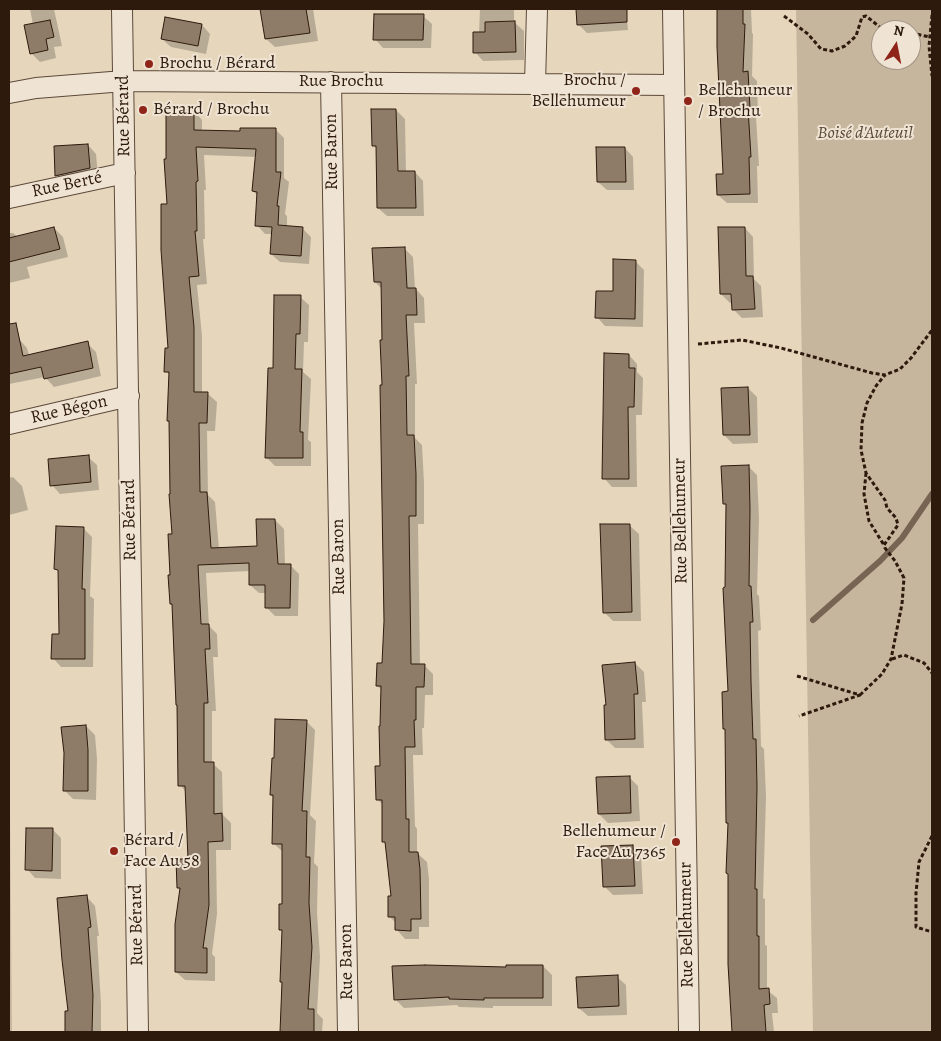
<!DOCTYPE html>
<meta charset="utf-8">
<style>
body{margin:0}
#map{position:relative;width:941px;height:1041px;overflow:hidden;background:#e6d6bc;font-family:Alegreya,serif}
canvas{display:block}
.frame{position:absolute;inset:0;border:10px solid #2e1a0d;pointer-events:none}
.north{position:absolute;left:871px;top:20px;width:50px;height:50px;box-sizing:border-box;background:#efe4d3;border:1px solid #a29384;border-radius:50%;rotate:11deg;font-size:14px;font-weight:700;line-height:20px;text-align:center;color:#2e1a0d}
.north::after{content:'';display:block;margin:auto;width:18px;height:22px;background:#8f2418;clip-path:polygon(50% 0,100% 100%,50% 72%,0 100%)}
</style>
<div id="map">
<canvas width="941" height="1041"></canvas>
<div class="frame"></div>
<div class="north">N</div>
</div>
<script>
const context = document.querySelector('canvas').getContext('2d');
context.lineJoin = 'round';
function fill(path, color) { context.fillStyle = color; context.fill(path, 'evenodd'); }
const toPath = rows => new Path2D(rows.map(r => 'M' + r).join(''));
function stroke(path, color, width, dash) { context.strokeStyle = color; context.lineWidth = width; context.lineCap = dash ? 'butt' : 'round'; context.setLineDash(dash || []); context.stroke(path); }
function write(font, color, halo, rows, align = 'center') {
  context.font = font + ' Alegreya,serif'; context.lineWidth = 4; context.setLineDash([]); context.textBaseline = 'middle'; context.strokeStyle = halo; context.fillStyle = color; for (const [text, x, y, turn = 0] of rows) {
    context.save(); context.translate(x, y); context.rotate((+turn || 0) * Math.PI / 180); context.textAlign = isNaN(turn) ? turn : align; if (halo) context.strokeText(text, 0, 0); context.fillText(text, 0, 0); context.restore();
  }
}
fill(toPath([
 [796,9,932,9,932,1032,813,1032],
 [881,30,911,30,911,60,881,60],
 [9,704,12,1032,9,1032]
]), '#c7b69e');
fill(toPath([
 [30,9,54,9,62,46,54,47,56,58,40,62,31,53,33,25],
 [261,9,313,9,318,41,275,47,266,39],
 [480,9,514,9,514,22,524,31,524,60,483,61,475,52,479,34],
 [577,9,626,9,628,30,587,33,578,24],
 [719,9,751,9,752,33,753,34,752,76,757,81,758,116,756,116,759,166,757,166,758,203,727,203,718,195,724,175,719,47],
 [423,16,432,24,431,48,383,48,375,39],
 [202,25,210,34,206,54,171,47,162,39],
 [396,110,405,119,406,172,415,172,423,181,424,216,387,216,378,208,377,149,374,145],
 [194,111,202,120,202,131,241,132,275,129,284,138,284,178,289,182,285,214,287,216,287,227,302,228,311,237,309,264,280,262,271,254,273,234,265,234,257,225,258,196,253,191,257,157,204,155,206,190,204,190,205,239,203,239,207,284,197,285,202,336,202,393,208,394,217,402,215,431,207,431,208,495,215,502,219,549,258,547,275,520,284,529,285,565,290,565,299,574,298,616,275,616,266,607,266,593,259,593,250,585,250,571,206,573,209,626,217,634,218,657,213,657,216,711,212,711,212,763,222,772,223,815,231,823,231,850,216,850,217,914,212,954,215,957,215,981,185,980,176,972,181,890,178,887,190,860,187,793,180,785,178,706,173,606,171,604,173,535,170,423,168,421,170,376,166,371,169,349,168,205],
 [88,145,96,154,98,177,65,184,57,175],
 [625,148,633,157,634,190,607,190,598,182],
 [54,228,63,237,68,257,27,267,30,278,9,283,9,233,13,233,18,237],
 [745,228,753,237,754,279,761,286,763,317,742,318,733,309,733,302,730,303,721,294],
 [404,248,413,257,415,288,424,298,425,323,414,323,417,384,415,384,415,438,422,445,424,483,424,524,418,524,420,665,424,665,433,674,433,695,425,695,424,728,422,728,423,755,413,755,415,826,417,829,417,853,427,862,429,879,429,927,419,927,419,939,405,939,397,930,397,924,390,917,392,897,387,845,383,841,383,805,377,799,381,767,382,690,377,686,383,664,385,621,382,289,375,282],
 [635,261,644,270,643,327,605,326,597,317],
 [300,297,309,305,308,342,304,342,303,372,311,379,308,440,311,442,311,466,275,466,266,457,274,369],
 [19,339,27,348,29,355,87,343,96,352,101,376,54,387,45,377,9,384,9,341],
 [629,355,637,364,637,372,643,378,642,415,636,415,637,487,612,487,604,478],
 [748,388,757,397,758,443,733,444,724,435],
 [88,457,97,465,99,490,60,494,52,485],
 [748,466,757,475,759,518,757,594,759,596,761,630,758,631,761,746,764,749,766,797,763,898,765,899,765,945,767,946,767,990,777,998,778,1013,772,1013,774,1032,733,1032,729,964,729,825,727,823,729,693,727,506,724,503],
 [13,477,22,486,28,510,9,515,9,478],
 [630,526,639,534,641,621,613,621,604,612],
 [83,528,92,537,90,596,94,599,93,667,61,667,53,658,61,635,59,572,56,569],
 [635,663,644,672,646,702,642,702,644,748,615,748,607,740],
 [306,721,315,730,310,815,316,821,314,863,318,867,317,913,320,957,317,1013,323,1019,322,1032,282,1032,283,984,281,982,283,932,280,929,283,905,283,852,273,843,274,798,271,795],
 [86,726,95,735,97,759,96,800,73,799,64,790],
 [629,777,638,786,640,821,608,823,599,814],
 [53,830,61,838,61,879,35,878,27,869],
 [632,846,641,855,643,894,613,895,604,886],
 [87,897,95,906,99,936,97,936,101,1004,101,1032,66,1032,66,1012,69,1012],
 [543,966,552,975,552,1006,493,1006,493,1008,459,1007,457,1005,404,1008,395,999,507,968],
 [617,977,626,985,627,1015,588,1016,579,1008]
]), '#0003');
stroke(toPath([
 [813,620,880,561,902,538,932,494]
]), '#776452', 6);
const building = toPath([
 [260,9,306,9,310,33,265,39,260,9],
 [576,9,627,9,627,22,577,25,576,9],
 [717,9,743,9,743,24,745,24,743,72,748,71,750,108,748,108,751,157,749,157,750,194,717,195,716,174,723,174,717,47,717,9],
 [374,14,424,14,423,40,373,40,374,14],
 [165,17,202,24,198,46,161,39,165,17],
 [50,20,54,37,46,39,48,50,30,54,24,25,50,20],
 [515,21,516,52,473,53,473,32,485,32,485,22,515,21],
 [371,109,396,109,398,171,415,171,416,208,377,208,376,146,372,146,371,109],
 [166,110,194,110,194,130,240,131,240,128,276,128,276,172,281,172,277,206,279,206,278,225,303,227,301,256,270,254,272,227,255,226,257,192,252,191,256,149,196,147,198,181,196,182,197,231,195,231,199,276,189,277,194,327,194,392,208,392,207,423,199,423,200,492,207,492,211,548,257,546,256,519,275,519,278,564,291,564,290,608,265,608,265,585,249,585,249,563,198,565,201,624,209,624,210,649,205,649,208,703,204,703,204,762,214,762,214,814,222,813,223,841,208,842,209,905,203,948,207,948,207,973,175,972,175,924,180,888,177,888,176,859,188,859,185,786,178,786,177,705,176,705,172,604,170,604,168,575,170,575,168,534,172,534,169,494,170,494,169,421,167,421,169,372,164,372,165,348,168,348,161,250,161,204,167,204,164,159,166,159,166,110],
 [88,144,90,168,55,176,54,146,88,144],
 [596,147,625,147,626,182,597,182,596,147],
 [54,227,60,249,9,262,9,238,54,227],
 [718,227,745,227,746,276,753,276,755,309,732,310,731,294,720,294,718,227],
 [405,247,407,288,416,288,417,315,406,315,409,376,406,376,407,435,414,435,416,474,416,516,409,516,411,664,425,664,424,687,416,687,416,720,414,720,415,747,405,747,406,819,409,819,409,852,418,852,420,869,421,919,411,919,411,931,395,930,395,917,388,917,388,896,391,896,385,842,382,842,382,800,376,800,375,766,380,766,379,726,380,726,381,686,376,686,377,663,382,663,384,621,380,385,382,385,380,340,382,340,381,282,374,282,372,248,405,247],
 [613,259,636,260,635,319,595,318,596,291,613,291,613,259],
 [274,295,301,295,300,334,296,334,295,369,302,369,300,432,303,432,303,458,265,458,268,368,273,368,274,295],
 [16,323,23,356,88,341,93,368,44,379,41,367,9,374,9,324,16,323],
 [604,353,629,354,629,368,635,368,634,407,628,407,629,479,602,479,604,353],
 [748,387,750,435,723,435,721,388,748,387],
 [89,455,91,482,50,486,48,459,89,455],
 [749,465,750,509,749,586,751,586,753,622,750,622,751,682,753,739,756,739,757,787,755,889,757,889,757,936,759,936,759,989,769,988,770,1004,764,1005,766,1032,732,1032,728,964,728,874,726,873,728,823,726,823,725,729,723,729,722,692,728,691,723,588,725,587,726,504,723,504,721,466,749,465],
 [600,524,630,524,632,612,603,613,600,524],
 [56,526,84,527,82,589,85,589,85,659,51,659,52,634,59,634,58,570,54,569,56,526],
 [635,662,638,694,634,694,635,739,605,740,604,705,606,705,602,665,635,662],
 [275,719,307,720,302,811,307,811,306,857,310,857,309,903,312,947,308,1009,314,1009,314,1032,280,1032,282,982,280,982,282,930,279,930,279,904,282,904,282,844,272,844,273,795,270,795,272,758,274,758,275,719],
 [86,725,88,750,88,791,63,791,64,753,61,727,86,725],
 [630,776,631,813,598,814,596,777,630,776],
 [26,828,53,828,52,871,25,870,26,828],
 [633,845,635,886,603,887,601,846,633,845],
 [87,895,91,927,88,928,93,995,92,1032,65,1032,65,1011,68,1011,62,960,57,898,87,895],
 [425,965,506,967,506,965,543,965,543,998,484,998,484,1000,449,999,449,997,394,1000,392,966,425,965],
 [618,975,619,1006,578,1008,576,977,618,975]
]);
fill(building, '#8e7c68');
stroke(building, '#2e1a0d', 1);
const minor = toPath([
 [122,9,138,1032],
 [673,9,689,1032],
 [331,82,348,1032],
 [535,84,537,9],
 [9,93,36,88,124,81,674,85],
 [9,198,125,173],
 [9,424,129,396]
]);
stroke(minor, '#5c4939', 22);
stroke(toPath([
 [932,15,929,46,932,76],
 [784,16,808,34,821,49,832,51,845,46,856,36,862,17,866,16,881,28,896,30],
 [911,33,930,37],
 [698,344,742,340,781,348,872,373,885,375,900,369,911,358,932,330],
 [866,473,864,494,869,521,884,545],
 [892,659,904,655,924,663,932,673],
 [797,676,860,695,799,716],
 [860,695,882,674,891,659,902,604,904,578,895,561,885,548,884,545,898,525,896,518,887,508,885,500,866,473,861,450,862,423,867,403,876,386,885,375],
 [932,836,919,862,916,893,916,927,932,932]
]), '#2e1a0d', 3, [4, 2.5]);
stroke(minor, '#efe4d3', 20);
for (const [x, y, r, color] of [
 [149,64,5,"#8f2418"],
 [636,91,5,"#8f2418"],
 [688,101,5,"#8f2418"],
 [143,110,5,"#8f2418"],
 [676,842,5,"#8f2418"],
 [114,851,5,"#8f2418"]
]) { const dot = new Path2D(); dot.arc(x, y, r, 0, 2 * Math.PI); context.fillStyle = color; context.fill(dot); stroke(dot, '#efe4d3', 2); }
write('18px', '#2e1a0d', '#efe4d3', [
 ["Brochu / Bérard",159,64],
 ["Brochu /",626,81,"right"],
 ["Bellehumeur",626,102,"right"],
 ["Bellehumeur",698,91],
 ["/ Brochu",698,112],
 ["Bérard / Brochu",153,110],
 ["Bellehumeur /",666,832,"right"],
 ["Face Au 7365",666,853,"right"],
 ["Bérard /",124,841],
 ["Face Au 58",124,862]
], 'left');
write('18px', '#2e1a0d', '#efe4d3', [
 ["Rue Brochu",341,82],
 ["Rue Bérard",124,116,-91],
 ["Rue Baron",332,152,-91],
 ["Rue Berté",67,185,-12],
 ["Rue Bégon",69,410,-13],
 ["Rue Bérard",130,520,-91],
 ["Rue Bellehumeur",681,521,-91],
 ["Rue Baron",339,557,-91],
 ["Rue Bérard",137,925,-91],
 ["Rue Bellehumeur",687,925,-91],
 ["Rue Baron",347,962,-91]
]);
write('italic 18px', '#5c4938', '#efe4d3', [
 ["Boisé d'Auteuil",865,134]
]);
</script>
